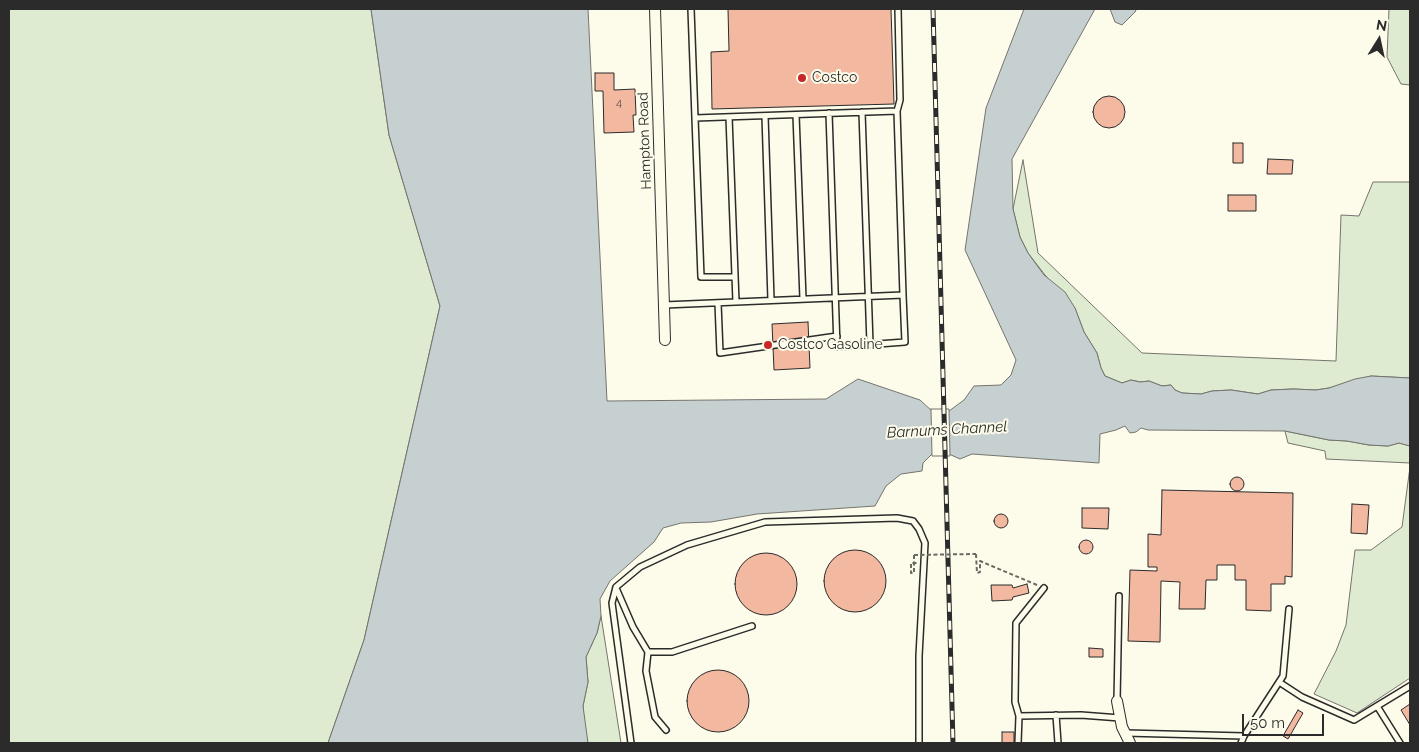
<!DOCTYPE html>
<style>
body{margin:0}
#map{position:relative;width:1419px;height:752px;overflow:hidden;background:#fdfbea;font-family:Raleway,sans-serif}
canvas{display:block}
.frame{position:absolute;inset:0;border:10px solid #2b2b2b;pointer-events:none}
.north{position:absolute;left:1354px;top:15px;width:50px;height:50px;-webkit-text-stroke:4px #fdfbea;paint-order:stroke;rotate:10deg;font-size:14px;font-weight:700;line-height:20px;text-align:center;color:#2b2b2b}
.north::after{content:'';display:block;margin:auto;width:18px;height:22px;background:#2b2b2b;clip-path:polygon(50% 0,100% 100%,50% 72%,0 100%)}
.scale{position:absolute;left:1242px;top:714px;width:82px;height:22px;box-sizing:border-box;border:2px solid #2b2b2b;border-top:0;padding-left:6px;font-size:15px;line-height:18px;white-space:nowrap;color:#2b2b2b;-webkit-text-stroke:4px #fdfbea;paint-order:stroke}
</style>
<div id="map">
<canvas width="1419" height="752"></canvas>
<div class="frame"></div>
<div class="north">N</div>
<div class="scale">50 m</div>
</div>
<script>
const context = document.querySelector('canvas').getContext('2d');
context.lineJoin = 'round';
function fill(path, color) { context.fillStyle = color; context.fill(path, 'evenodd'); }
const toPath = rows => new Path2D(rows.map(r => 'M' + r).join(''));
function stroke(path, color, width, dash) { context.strokeStyle = color; context.lineWidth = width; context.lineCap = dash ? 'butt' : 'round'; context.setLineDash(dash || []); context.stroke(path); }
function write(font, color, halo, rows, align = 'center') {
  context.font = font + ' Raleway,sans-serif'; context.lineWidth = 4; context.setLineDash([]); context.textBaseline = 'middle'; context.strokeStyle = halo; context.fillStyle = color; for (const [text, x, y, turn = 0] of rows) {
    context.save(); context.translate(x, y); context.rotate((+turn || 0) * Math.PI / 180); context.textAlign = isNaN(turn) ? turn : align; if (halo) context.strokeText(text, 0, 0); context.fillText(text, 0, 0); context.restore();
  }
}
const green = toPath([
 [9,9,371,9,389,135,440,306,364,640,328,743,9,743,9,9],
 [1389,9,1410,9,1410,85,1401,84,1387,57,1389,9],
 [1023,160,1038,253,1142,353,1336,361,1341,215,1359,216,1373,182,1410,182,1410,378,1371,376,1329,388,1316,390,1293,389,1271,390,1258,394,1231,390,1212,391,1201,394,1182,393,1175,390,1171,385,1162,386,1149,381,1140,382,1131,380,1122,383,1105,376,1101,368,1097,353,1084,332,1075,308,1045,275,1028,253,1020,237,1013,209,1023,160],
 [1285,431,1329,440,1347,441,1369,445,1388,446,1399,443,1410,446,1410,463,1326,459,1325,451,1288,443,1285,431],
 [1410,467,1410,678,1357,713,1314,694,1336,651,1346,625,1355,550,1371,550,1402,527,1410,467],
 [601,616,621,743,588,743,585,731,583,706,588,682,586,657,597,633,601,616]
]);
fill(green, '#deebd1');
stroke(green, '#74746e', 1);
const water = toPath([
 [371,9,588,9,607,401,826,399,858,379,920,400,932,411,949,411,964,400,974,386,1001,385,1011,375,1016,360,965,250,986,108,1024,9,1095,9,1012,159,1013,209,1020,237,1028,253,1044,275,1065,292,1075,308,1084,332,1097,353,1101,368,1105,376,1122,383,1131,380,1140,382,1149,381,1162,386,1171,385,1175,390,1182,393,1201,394,1212,391,1231,390,1258,394,1271,390,1294,389,1316,390,1329,388,1355,379,1371,376,1410,378,1410,446,1399,443,1388,446,1369,445,1347,441,1329,440,1285,431,1148,430,1141,428,1136,432,1130,433,1125,426,1116,430,1100,434,1099,463,972,454,960,459,949,454,933,453,923,463,922,471,901,474,886,486,875,506,757,514,711,522,681,523,663,528,654,542,610,581,600,599,601,616,597,633,586,657,588,682,583,706,588,743,328,743,364,640,440,306,389,135,371,9],
 [1110,9,1135,9,1136,11,1122,25,1115,22,1110,9]
]);
fill(water, '#c7d0d0');
stroke(water, '#74746e', 1);
const pier = toPath([
 [931,409,949,409,950,456,932,456,931,409]
]);
fill(pier, '#fdfbea');
stroke(pier, '#74746e', 1);
const building = toPath([
 [728,9,891,9,894,104,712,109,711,52,729,51,728,9],
 [595,73,614,73,614,90,635,89,636,115,633,115,634,132,604,133,603,91,595,91,595,73],
 '1093 112a16 16 0 1 1 32 0a16 16 0 1 1-32 0Z',
 [1233,143,1243,143,1243,163,1233,163,1233,143],
 [1268,159,1293,160,1292,174,1267,174,1268,159],
 [1228,195,1256,195,1256,211,1228,211,1228,195],
 [808,322,810,368,774,370,772,324,808,322],
 '1230 484a7 7 0 1 1 14 0a7 7 0 1 1-14 0Z',
 [1162,490,1293,493,1292,577,1285,576,1285,584,1271,584,1271,611,1246,610,1246,580,1235,580,1235,565,1217,565,1217,580,1206,580,1205,609,1179,609,1180,582,1161,581,1160,642,1128,641,1130,570,1157,571,1157,567,1148,567,1148,534,1161,535,1162,490],
 [1352,504,1369,505,1367,534,1351,533,1352,504],
 [1082,508,1109,508,1108,529,1082,528,1082,508],
 '994 521a7 7 0 1 1 14 0a7 7 0 1 1-14 0Z',
 '1079 547a7 7 0 1 1 14 0a7 7 0 1 1-14 0Z',
 '824 581a31 31 0 1 1 62 0a31 31 0 1 1-62 0Z',
 '735 584a31 31 0 1 1 62 0a31 31 0 1 1-62 0Z',
 [1027,584,1029,593,1013,597,1012,600,992,601,991,585,1012,585,1013,588,1027,584],
 [1089,648,1103,649,1103,657,1089,657,1089,648],
 '687 701a31 31 0 1 1 62 0a31 31 0 1 1-62 0Z',
 [1410,704,1410,725,1401,710,1410,704],
 [1298,710,1303,713,1288,739,1283,736,1298,710],
 [1002,732,1014,732,1014,743,1002,743,1002,732]
]);
fill(building, '#f2b8a0');
stroke(building, '#2b2b2b', 1);
const service = toPath([
 [691,9,695,118,897,111],
 [862,112,870,344],
 [829,113,837,347,905,342,903,295],
 [796,115,803,299],
 [765,116,771,300],
 [729,117,736,302],
 [695,118,701,277,735,277],
 [718,303,720,353,837,336],
 [664,305,903,295,897,111,900,100,898,9],
 [616,588,633,627,648,652,672,652,752,626],
 [1044,588,1016,623,1015,702,1019,716,1081,715,1120,718],
 [648,652,646,671,655,717,666,730],
 [1279,682,1302,697,1354,720,1410,686],
 [1117,701,1119,596],
 [1377,706,1400,743],
 [1056,715,1058,743],
 [1125,733,1244,736,1241,743],
 [1244,736,1283,676,1289,609],
 [631,743,612,603,616,587,640,567,687,545,765,522,897,518,913,521,919,529,925,543,919,656,919,743],
 [1018,743,1019,716]
]);
const minor = toPath([
 [655,9,665,340],
 [1117,701,1122,727,1130,743]
]);
stroke(service, '#2b2b2b', 8);
stroke(minor, '#2b2b2b', 12);
stroke(toPath([
 [976,554,977,573,980,572,980,561,1037,585],
 [914,555,914,573,911,573,911,563,917,563]
]), '#6a6964', 2, [4, 2.5]);
stroke(service, '#fdfbea', 5);
stroke(minor, '#fdfbea', 10);
const rail = toPath([
 [933,9,953,743]
]);
stroke(rail, '#2b2b2b', 5);
stroke(rail, '#fdfbea', 3, [9]);
stroke(toPath([
 [914,555,976,554]
]), '#6a6964', 2, [4, 2.5]);
for (const [x, y, r, color] of [
 [802,78,5,"#c62828"],
 [768,345,5,"#c62828"]
]) { const dot = new Path2D(); dot.arc(x, y, r, 0, 2 * Math.PI); context.fillStyle = color; context.fill(dot); stroke(dot, '#fdfbea', 2); }
write('11px', '#5d4e48', null, [
 ["4",619,103]
]);
write('14px', '#2b2b2b', '#fdfbea', [
 ["Costco",812,78],
 ["Costco Gasoline",778,345]
], 'left');
write('14px', '#2b2b2b', '#fdfbea', [
 ["Hampton Road",645,141,-92]
]);
write('italic 15px', '#2b2b2b', '#fdfbea', [
 ["Barnums Channel",947,430,-3]
]);
</script>
